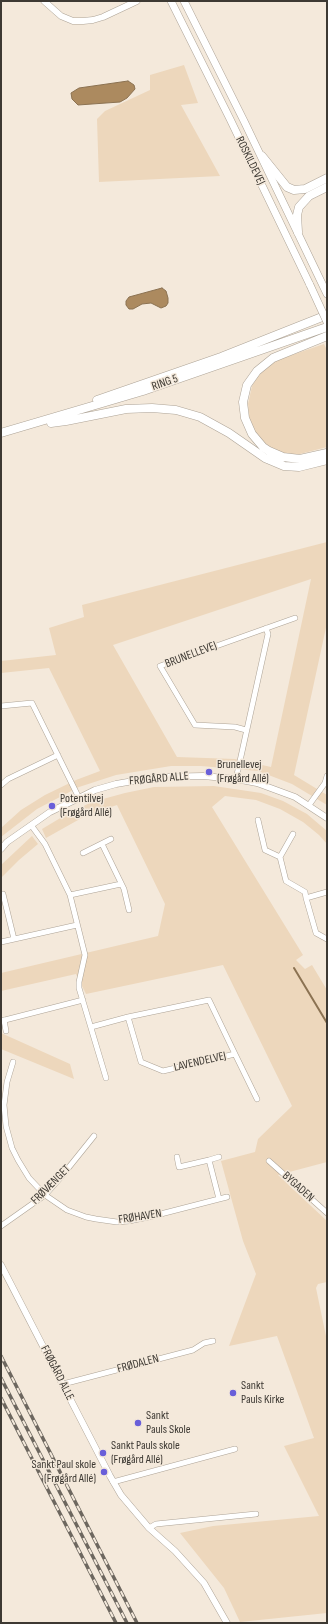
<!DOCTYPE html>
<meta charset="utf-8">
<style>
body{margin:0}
#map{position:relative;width:328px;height:1624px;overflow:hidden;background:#f4e9db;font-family:"Sofia Sans Condensed",sans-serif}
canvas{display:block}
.frame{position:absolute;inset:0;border:2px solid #3d3933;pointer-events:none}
</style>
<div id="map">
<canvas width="328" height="1624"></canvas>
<div class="frame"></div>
</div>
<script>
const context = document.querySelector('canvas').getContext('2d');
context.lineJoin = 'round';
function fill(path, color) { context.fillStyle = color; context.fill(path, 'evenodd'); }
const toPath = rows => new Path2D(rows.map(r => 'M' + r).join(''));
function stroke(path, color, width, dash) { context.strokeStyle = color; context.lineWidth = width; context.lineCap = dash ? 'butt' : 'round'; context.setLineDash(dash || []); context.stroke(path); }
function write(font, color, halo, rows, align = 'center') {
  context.font = font + ' "Sofia Sans Condensed",sans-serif'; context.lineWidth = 3; context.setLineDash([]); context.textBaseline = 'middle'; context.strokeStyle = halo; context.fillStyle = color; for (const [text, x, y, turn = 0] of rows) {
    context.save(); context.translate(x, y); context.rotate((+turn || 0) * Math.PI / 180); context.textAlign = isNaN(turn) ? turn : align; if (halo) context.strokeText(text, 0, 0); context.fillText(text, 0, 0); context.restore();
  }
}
fill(toPath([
 [184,65,198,103,181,105,220,176,99,182,97,119,105,111,150,90,150,75],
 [324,344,327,350,327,447,296,455,282,454,270,448,260,438,252,428,249,416,248,404,252,386,258,376,266,368,277,360],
 [327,542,327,623,294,775,327,795,327,805,292,784,258,771,201,766,171,766,116,775,79,787,37,809,1,837,1,828,21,810,45,795,76,780,100,771,49,668,1,673,1,661,56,655,49,628,84,617,82,605],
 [311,579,271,767,235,759,177,757,113,645],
 [214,786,261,793,283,801,307,814,327,831,327,844,319,835,303,822,280,809,256,800,225,796,212,807,303,955,296,960,305,969,312,965,327,990,327,1162,278,1175,327,1221,327,1282,318,1284,316,1288,327,1341,327,1613,240,1622,224,1588,180,1533,213,1526,319,1516,284,1446,314,1438,277,1336,229,1346,256,1274,243,1241,221,1161,255,1152,258,1139,292,1106,223,965,86,994,76,974,1,991,1,973,158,936,165,904,117,805,87,815,46,838,42,829,67,814,92,802,125,793,154,787],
 [32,836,38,844,19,860,1,878,1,865],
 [1,1033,70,1064,74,1079,1,1049]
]), '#edd7bc');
const water = toPath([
 [128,81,134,85,135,89,127,98,120,102,78,105,72,99,71,93,79,88,128,81],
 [162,288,166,291,168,298,168,303,166,306,161,308,151,303,142,304,133,309,129,309,126,305,126,301,129,297,162,288]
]);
fill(water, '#ac8a5f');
stroke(water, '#8b7252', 1);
stroke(toPath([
 [294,968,327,1023]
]), '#8b7252', 2);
const minor = toPath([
 [1,706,32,703,79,798],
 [246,730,235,727,195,725,160,666,295,618],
 [236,779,268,634,266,628],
 [1,785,8,779,58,755],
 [309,805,325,783,327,776],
 [258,820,265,850,280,857],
 [31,825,45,844,70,895,85,955,79,982,79,988,106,1078],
 [293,834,280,857,286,881,305,892,306,898],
 [102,844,124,889,129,910],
 [83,853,111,839],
 [327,892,306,898,316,933,327,939],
 [3,894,14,939],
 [70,895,121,884],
 [1,942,77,925],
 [128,1017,209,1000,235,1054],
 [4,1020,6,1031],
 [1,1021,83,1000],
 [91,1027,128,1017,141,1062,163,1071,235,1054,257,1099],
 [13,1062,7,1082,4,1105,6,1126,12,1148,18,1160,29,1178,45,1195,67,1210,86,1217,96,1219,117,1222,129,1221,149,1217,219,1199,209,1160,179,1167,177,1157],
 [209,1160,219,1157],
 [269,1161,327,1213],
 [219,1199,227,1197],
 [1,1226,45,1195,61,1177,94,1136],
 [63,1384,193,1350,204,1343,213,1341],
 [113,1482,235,1449],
 [149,1528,156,1524,256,1514]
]);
const tertiary = toPath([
 [44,1,61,16,73,21,83,21,93,20,103,17,137,1],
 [1,849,7,842,50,812,79,798,95,790,116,784,157,777,203,776,236,779,257,783,295,797,327,818],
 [1,1265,110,1476,121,1495,149,1528,175,1551,204,1583,227,1623]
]);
const secondary = toPath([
 [171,1,230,119,310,285],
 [184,1,244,121,327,294]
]);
const trunk = toPath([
 [262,156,287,187,294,190,305,189,327,178],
 [298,232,297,215,299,207,309,196,327,187],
 [327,336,273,358,257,371,247,385,243,402,245,418,252,434,263,447,269,451,283,457,300,459,327,453],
 [97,400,221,357,327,315],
 [51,423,66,421,126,409,152,408,176,410,200,417,229,433,265,458,284,466,299,467,327,460],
 [1,433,143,391,327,327]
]);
stroke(minor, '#ada396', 6);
stroke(tertiary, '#ada396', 7);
stroke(secondary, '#ada396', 8);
stroke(trunk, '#ada396', 9);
stroke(minor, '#fff', 5);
stroke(tertiary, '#fff', 6);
stroke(secondary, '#fff', 7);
stroke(trunk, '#fff', 8);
const rail = toPath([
 [1,1356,137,1623],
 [1,1378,127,1623],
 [1,1398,116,1623]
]);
stroke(rail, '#6d675f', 3.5);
stroke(rail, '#f4e9db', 2, [6]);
const secondaryBridge = toPath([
 [310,285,327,322]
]);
stroke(secondaryBridge, '#ada396', 8, []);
stroke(secondaryBridge, '#fff', 7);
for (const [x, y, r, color] of [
 [209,772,4,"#695fd9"],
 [52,806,4,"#695fd9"],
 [233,1393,4,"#695fd9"],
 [138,1423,4,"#695fd9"],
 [103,1453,4,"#695fd9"],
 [104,1472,4,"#695fd9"]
]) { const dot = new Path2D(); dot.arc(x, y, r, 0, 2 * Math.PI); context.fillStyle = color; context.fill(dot); stroke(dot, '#f4e9db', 1.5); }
write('12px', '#3d3933', '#f4e9db', [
 ["ROSKILDEVEJ",250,161,64],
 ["RING 5",165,383,-19],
 ["BRUNELLEVEJ",191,655,-21],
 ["FRØGÅRD ALLE",159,779,-5],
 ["LAVENDELVEJ",200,1062,-13],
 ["FRØVÆNGET",51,1185,-45],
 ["BYGADEN",298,1187,42],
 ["FRØHAVEN",140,1217,-9],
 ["FRØDALEN",138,1364,-15],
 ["FRØGÅRD ALLE",57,1373,63]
]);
write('12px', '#3d3933', '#f4e9db', [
 ["Brunellevej",217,765],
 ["(Frøgård Allé)",217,779],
 ["Potentilvej",60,799],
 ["(Frøgård Allé)",60,813],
 ["Sankt",241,1386],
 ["Pauls Kirke",241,1400],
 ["Sankt",146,1416],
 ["Pauls Skole",146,1430],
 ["Sankt Pauls skole",111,1446],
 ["(Frøgård Allé)",111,1460],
 ["Sankt Paul skole",96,1465,"right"],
 ["(Frøgård Allé)",96,1479,"right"]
], 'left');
</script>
